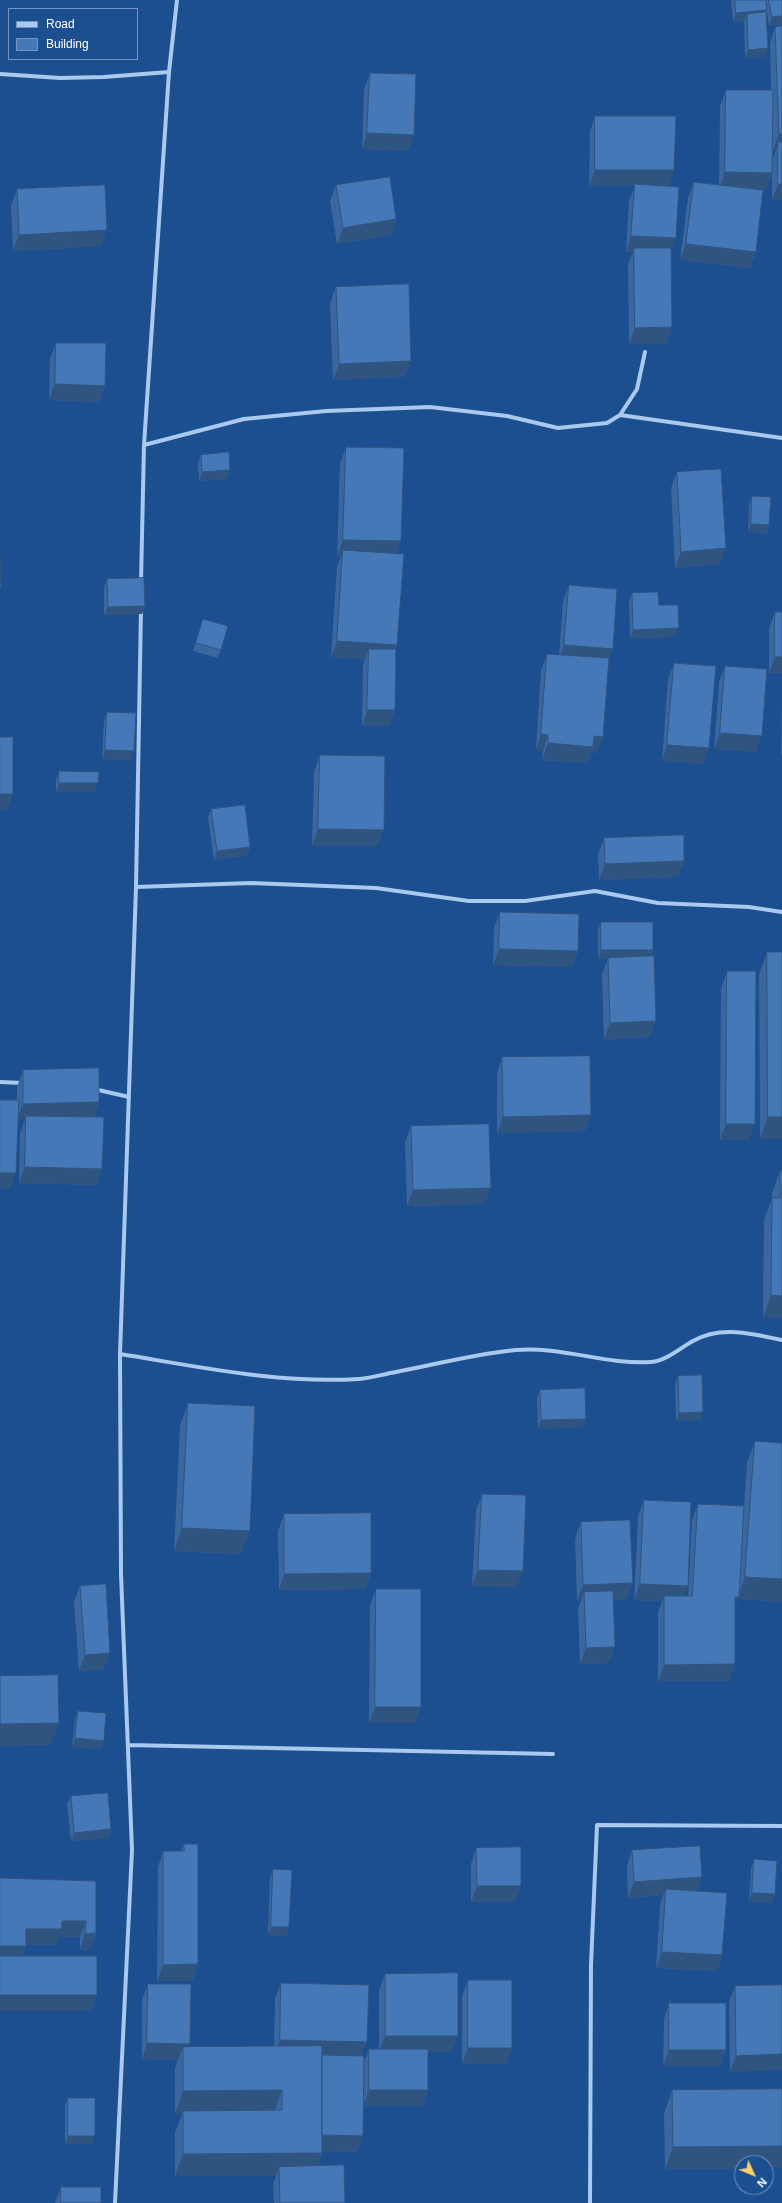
<!DOCTYPE html>
<html>
<head>
<meta charset="utf-8">
<style>
  body { margin:0 }
  #map { position:relative; width:782px; height:2203px; overflow:hidden; background:#1b4f8f; font-family:Arial,sans-serif }
  canvas { display:block }
  .legend { position:absolute; left:8px; top:8px; width:130px; height:52px; box-sizing:border-box; background:#1b4f8f; border:1px solid #7695bc; margin:0; padding:5px 7px; list-style:none; font-size:12px; color:#fff }
  .legend li { display:flex; align-items:center; gap:8px; height:20px }
  .legend b { width:20px; border:1px solid #7695bc }
  .north { position:absolute; left:734px; top:2155px; width:40px; height:40px; box-sizing:border-box; background:#1b4f8f; border:1px solid #7695bc; border-radius:50%; rotate:134deg; font-size:11px; font-weight:700; line-height:16px; text-align:center; color:#fff }
  .north::after { content:''; display:block; margin:auto; width:14px; height:18px; background:#ffd166; clip-path:polygon(50% 0,100% 100%,50% 72%,0 100%) }
</style>
</head>
<body>
<div id="map">
<canvas width="782" height="2203"></canvas>
<ul class="legend">
<li><b style="height:5px;background:#a9c9ee"></b>Road</li>
<li><b style="height:11px;background:#4478b7"></b>Building</li>
</ul>
<div class="north">N</div>
</div>
<script>
const context = document.querySelector('canvas').getContext('2d');
context.lineJoin = 'round';
function stroke(path, color, width, dash) {
  context.strokeStyle = color;
  context.lineWidth = width;
  context.lineCap = dash ? 'butt' : 'round';
  context.setLineDash(dash || []);
  context.stroke(path);
}
function paint(path, color) {
  context.fillStyle = color;
  context.fill(path, 'evenodd');
}
stroke(new Path2D(`
  M0,74L60,78L104,77L169,72
  M620,415L782,438
  M144,445L244,419L326,411L430,407L507,416L558,428L607,423L620,415L637,389L645,352
  M141,582L144,445L169,72L177,0
  M136,887L251,883L376,888L469,901H525L595,891L658,903L749,907L782,912
  M0,1082L22,1083
  M94,1089L129,1097
  M120,1354C200,1367 279,1384 359,1379C372,1378 384,1374 396,1372C434,1365 478,1353 516,1350C561,1346 606,1365 651,1362C666,1361 680,1348 693,1341C721,1325 752,1334 782,1340
  M128,1745L553,1754
  M115,2203L132,1850L121,1574L120,1354L136,887L141,609
  M590,2203L591,1965L597,1825L782,1826`), '#a9c9ee', 4);
paint(new Path2D(`
  M731,0H782V24L769,26L767,12L766,14L768,48L765,57L745,58L744,22V21L733,22Z
  M782,26V200H772V173L766,189H747L756,252L750,268L680,260L688,198L694,182L719,185L720,106L726,90H771L770,43L775,27ZM773,137V150H776L773,158Z
  M370,73L414,135L408,151L362,149L364,89Z
  M595,116L674,170L669,186L671,251L666,344H629L628,264L633,252H626L629,200L635,186H589L590,132Z
  M336,185L396,219L391,235L337,244L330,201Z
  M17,189L101,246L13,251L11,205Z
  M336,287L405,377L333,380L330,303Z
  M56,343L105,386L99,402L49,400L50,359Z
  M346,447L397,553V645L396,649L395,710L389,726H362L363,665L365,659L331,657L337,566L341,556H337L340,463Z
  M201,455L227,479L199,481L198,463Z
  M677,472L720,564L675,568L671,488Z
  M752,496L769,525L766,534L748,532L749,504Z
  M107,579L142,614L104,615V587Z
  M569,585L613,649L609,659L597,753L591,752L587,763L542,760L543,751L536,750L541,670L547,654L559,655L563,601Z
  M632,593L659,605L676,637L630,638L629,601Z
  M775,612L782,673H769V628Z
  M203,619L221,650L217,658L193,651Z
  M674,663L703,764L662,761L668,679Z
  M725,666L756,752L714,749L719,682Z
  M782,694V755H781Z
  M107,712L131,760L102,759L104,720Z
  M320,755L378,846H312L314,771Z
  M59,771L95,792H56V780Z
  M211,809L250,847L247,855L214,860L208,818Z
  M604,838L684,861L678,877L599,880L598,854Z
  M500,912L578,951L572,967L493,965L494,928Z
  M601,922L653,950L651,956L650,1037L604,1040L602,974L608,959H598V930Z
  M767,952L782,1139H760L759,975Z
  M727,971L749,1140H720L721,988Z
  M502,1057L591,1115L585,1131L497,1133V1073Z
  M23,1070L94,1117L102,1169L96,1185L19,1183L20,1132L25,1120H18L10,1189L17,1100V1087Z
  M411,1126L485,1204L407,1206L405,1142Z
  M780,1171H782V1318H763L764,1220L772,1198V1193Z
  M678,1376L703,1412L700,1421H676L675,1384Z
  M540,1390L583,1427L538,1429L537,1398Z
  M188,1403L241,1554L174,1551L180,1426Z
  M755,1441L782,1602L738,1599L735,1607V1664L729,1681H658V1612L662,1601L634,1600L638,1516L644,1500L688,1586L684,1596H688L692,1520L698,1504L744,1506L747,1463Z
  M482,1494L517,1587L472,1586L476,1510Z
  M284,1514L371,1573L365,1589L279,1590L278,1531Z
  M581,1522L627,1599L614,1600L609,1663L580,1664L578,1608L581,1601H577L575,1539Z
  M80,1586L104,1669L79,1671L74,1602Z
  M376,1589L415,1723H369L370,1605Z
  M78,1711L104,1741L101,1749L72,1747L75,1719Z
  M71,1796L111,1829L108,1838L71,1841L67,1804Z
  M184,1844L198,1964L192,1981H157L158,1867L163,1851H181Z
  M476,1848L515,1902H471V1864Z
  M632,1850L697,1891L722,1955L717,1971L656,1968L660,1905L663,1895L628,1898L627,1866Z
  M754,1859L775,1894L772,1903L749,1901L751,1868Z
  M273,1869L289,1927L286,1936L268,1935L270,1878Z
  M0,1878L96,1881V1933L90,1949L80,1950V1937H59L56,1945H26L22,1956L97,1995L91,2011H0Z
  M385,1974L452,2052H428V2090L423,2106H363V2136L357,2152L322,2151V2153L318,2166L345,2203H274L273,2183L276,2176H175V2133L182,2114H175V2069L178,2060L142,2059V2000L148,1984L189,2047L274,2046L275,1999L281,1983L362,2056L364,2062L369,2049H379V1990Z
  M468,1980L506,2064H462V1996Z
  M782,1985L730,2072L729,2002L735,1986Z
  M669,2003L726,2050L720,2066H663L664,2019Z
  M672,2090L782,2168H766V2163L665,2169L664,2113Z
  M68,2098L92,2144H65V2106Z
  M61,2187L101,2203H55Z`), '#3a679d');
paint(new Path2D(`
  M767,10L764,19L747,14L744,21L733,22L736,13Z
  M782,16V24L769,26L772,17Z
  M768,48L765,57L745,58L748,50Z
  M367,133L414,135L408,151L362,149Z
  M782,133V149L778,142L776,150H773L779,134Z
  M595,170H674L669,187L635,184V186H589Z
  M725,172L772,173L766,189L719,188Z
  M778,184H782V200H772Z
  M396,219L391,235L337,244L343,228Z
  M107,230L101,246L13,251L19,235Z
  M631,236L676,238L670,254L634,248L633,252H626Z
  M686,244L756,252L750,268L680,260Z
  M672,327L666,344H629L635,328Z
  M411,361L405,377L333,380L339,364Z
  M55,384L105,386L99,402L49,400Z
  M230,470L227,479L199,481L202,472Z
  M751,524L769,525L766,534L748,532Z
  M343,540L401,541L395,557L343,550L341,556H337Z
  M726,548L720,564L675,568L681,552Z
  M145,606L142,614L104,615L108,607Z
  M679,628L676,637L630,638L633,630Z
  M337,641L397,645L392,661L369,649L365,659L331,657Z
  M564,645L613,649L607,665L559,661Z
  M775,657H782V673H769Z
  M367,710H395L389,726H362Z
  M720,733L762,736L756,752L714,749Z
  M541,734L548,735L543,751L536,750Z
  M594,736L603,737L597,753L591,752L587,763L542,760L548,743Z
  M667,745L709,748L703,764L662,761Z
  M105,750L134,751L131,760L102,759Z
  M59,783H98L95,792H56Z
  M0,794H13L7,810H0Z
  M318,829L384,830L378,846H312Z
  M250,847L247,855L214,860L217,851Z
  M684,861L678,877L599,880L605,864Z
  M499,949L578,951L572,967L493,965Z
  M601,950H653L650,958L598,959Z
  M656,1021L650,1037L604,1040L610,1023Z
  M99,1102L94,1118L26,1116L25,1120H17L23,1104Z
  M591,1115L585,1131L497,1133L503,1117Z
  M768,1117H782V1139H760Z
  M726,1124H755L749,1140H720Z
  M25,1167L102,1169L96,1185L19,1183Z
  M0,1173H16L10,1189H0Z
  M491,1188L485,1204L407,1206L413,1190Z
  M771,1295L782,1296V1318H763Z
  M703,1412L700,1421H676L679,1413Z
  M586,1419L583,1427L538,1429L541,1420Z
  M182,1528L250,1531L241,1554L174,1551Z
  M478,1570L523,1571L517,1587L472,1586Z
  M371,1573L365,1589L279,1590L284,1574Z
  M745,1577L782,1579V1602L738,1599L733,1613L735,1597H738Z
  M633,1583L627,1599L584,1601V1592L581,1601H577L583,1585Z
  M640,1584L688,1586L682,1602L664,1596L662,1601L634,1600Z
  M615,1647L609,1663L580,1664L586,1648Z
  M110,1653L104,1669L79,1671L85,1655Z
  M735,1664L729,1681H658L664,1665Z
  M375,1707H421L415,1723H369Z
  M59,1723L51,1745L0,1746V1724Z
  M75,1738L104,1741L101,1749L72,1747Z
  M111,1829L108,1838L71,1841L74,1833Z
  M702,1877L696,1893L666,1889L663,1895L628,1898L634,1882Z
  M477,1886H521L515,1902H471Z
  M752,1893L775,1894L772,1903L749,1901Z
  M62,1921H86L80,1937H59L56,1945H20L26,1929Z
  M271,1927H289L286,1936L268,1935Z
  M96,1933L90,1949L80,1950L85,1934Z
  M0,1946H26L20,1962H0Z
  M662,1952L722,1955L717,1971L656,1968Z
  M198,1964L192,1981H157L163,1965Z
  M0,1995H97L91,2011H0Z
  M385,2036H458L452,2052H379Z
  M280,2040L367,2042L361,2058L274,2056Z
  M147,2043L190,2044L185,2060L183,2047L178,2060L142,2059Z
  M468,2048H512L506,2064H462Z
  M669,2050H726L720,2066H663Z
  M782,2054V2070L730,2072L736,2056Z
  M282,2090L274,2113L183,2111L182,2114H175L183,2091Z
  M369,2090H428L423,2106H363Z
  M320,2135L363,2136L357,2152L314,2151Z
  M68,2136H95L92,2144H65Z
  M782,2146V2168H766V2163H742V2169H665L673,2147Z
  M322,2153L314,2175L279,2167L276,2176H175L183,2154Z`), '#305480');
const building = new Path2D(`
  M735,0H766L767,10L736,13Z
  M769,0H782V16L772,17Z
  M766,12L768,48L748,50L747,14Z
  M782,26V133L779,134L775,27Z
  M370,73L416,74L414,135L367,133Z
  M726,90H773L772,173L725,172Z
  M595,116H676L674,170H595Z
  M778,142H782V184H778Z
  M390,177L396,219L343,228L336,185Z
  M694,182L763,190L756,252L686,244Z
  M635,184L679,187L676,238L631,236Z
  M105,185L107,230L19,235L17,189Z
  M634,248H671L672,327L635,328Z
  M409,284L411,361L339,364L336,287Z
  M56,343H106L105,386L55,384Z
  M346,447L404,448L401,541L343,540Z
  M229,452L230,470L202,472L201,455Z
  M721,469L726,548L681,552L677,472Z
  M752,496L771,497L769,525L751,524Z
  M343,550L404,554L397,645L337,641Z
  M0,554L1,588H0Z
  M144,578L145,606L108,607L107,579Z
  M569,585L617,589L613,649L564,645Z
  M658,592L659,605H678L679,628L633,630L632,593Z
  M775,612H782V657H775Z
  M203,619L228,626L221,650L196,643Z
  M369,649H396L395,710H367Z
  M547,654L609,658L603,737L594,736L593,747L548,743V735L541,734Z
  M674,663L716,666L709,748L667,745Z
  M725,666L767,669L762,736L720,733Z
  M107,712L136,713L134,751L105,750Z
  M0,737H13V794H0Z
  M320,755L385,756L384,830L318,829Z
  M59,771L99,772L98,783H59Z
  M245,805L250,847L217,851L211,809Z
  M684,835V861L605,864L604,838Z
  M500,912L579,914L578,951L499,949Z
  M601,922H653V950H601Z
  M767,952H782V1117H768Z
  M654,956L656,1021L610,1023L608,958Z
  M727,971H756L755,1124H726Z
  M590,1056L591,1115L503,1117L502,1057Z
  M99,1068V1102L23,1104V1070Z
  M0,1100H19L16,1173H0Z
  M26,1116L104,1117L102,1169L25,1167Z
  M489,1124L491,1188L413,1190L411,1126Z
  M780,1171H782V1296L771,1295L772,1198H780Z
  M702,1375L703,1412L679,1413L678,1376Z
  M585,1388L586,1419L541,1420L540,1390Z
  M188,1403L255,1406L250,1531L182,1528Z
  M755,1441L782,1443V1579L745,1577Z
  M482,1494L526,1495L523,1571L478,1570Z
  M644,1500L691,1502L688,1586L640,1584Z
  M698,1504L744,1506L739,1597H735V1664L664,1665V1596H692Z
  M371,1513V1573L284,1574V1514Z
  M630,1520L633,1583L583,1585L581,1522Z
  M106,1584L110,1653L85,1655L80,1586Z
  M376,1589H421V1707H375Z
  M613,1591L615,1647L586,1648L584,1592Z
  M58,1675L59,1723L0,1724V1676Z
  M78,1711L106,1713L104,1741L75,1738Z
  M108,1793L111,1829L74,1833L71,1796Z
  M184,1844H198V1964L163,1965V1851H184Z
  M700,1846L702,1877L634,1882L632,1850Z
  M521,1847V1886H477L476,1848Z
  M754,1859L777,1861L775,1894L752,1893Z
  M273,1869L292,1870L289,1927H271Z
  M0,1878L96,1881V1933L85,1934L86,1921H62V1929H26V1946H0Z
  M666,1889L727,1893L722,1955L662,1952Z
  M0,1956H97V1995H0Z
  M458,1973V2036H385V1974Z
  M468,1980H512V2048H468Z
  M281,1983L369,1985L367,2042L280,2040Z
  M148,1984H191L190,2044L147,2043Z
  M782,1985V2054L736,2056L735,1986Z
  M669,2003H726V2050H669Z
  M322,2046V2153L183,2154V2111L282,2110V2090L183,2091V2047Z
  M369,2049H428V2090H369Z
  M322,2055L364,2056L363,2136L322,2135Z
  M782,2089V2146L673,2147L672,2090Z
  M68,2098H95V2136H68Z
  M344,2165L345,2203H280L279,2167Z
  M61,2187H101V2203H61Z`);
paint(building, '#4478b7');
stroke(building, '#305480', 1);
</script>
</body>
</html>
